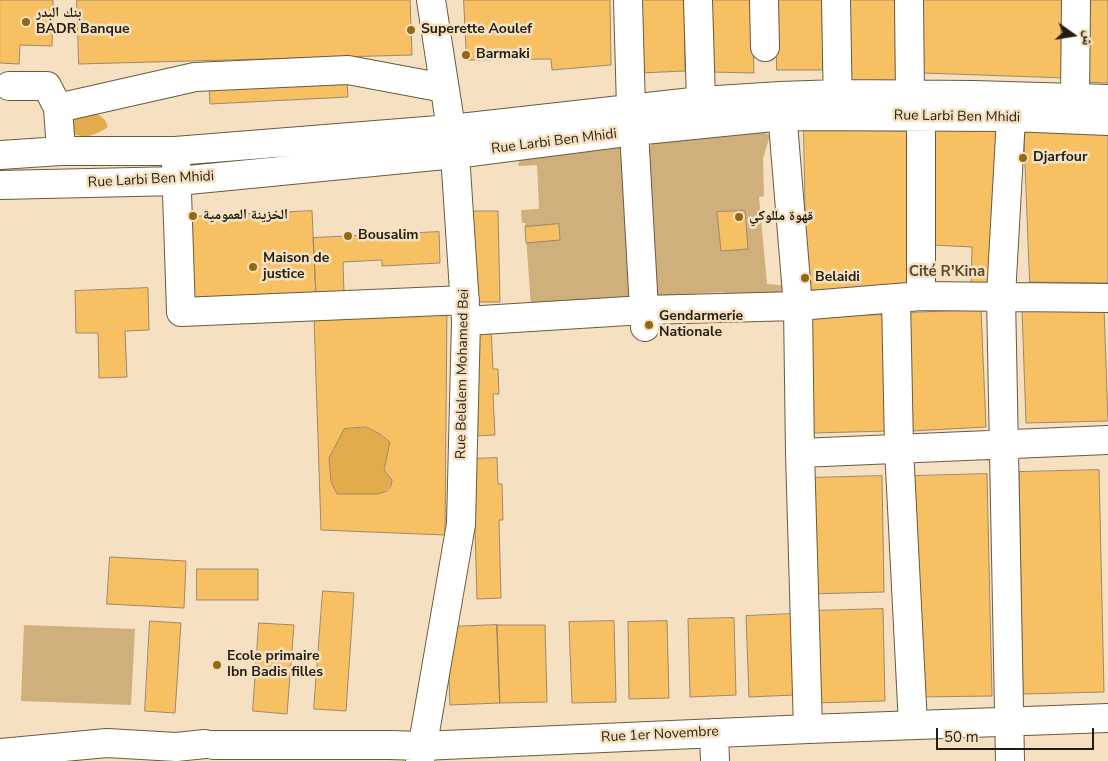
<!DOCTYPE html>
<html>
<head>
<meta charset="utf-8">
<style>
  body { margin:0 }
  #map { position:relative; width:1108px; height:761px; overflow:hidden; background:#f5e1c1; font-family:"Nunito Sans","Noto Naskh Arabic",sans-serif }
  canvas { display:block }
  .north { position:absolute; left:1048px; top:10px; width:50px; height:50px; -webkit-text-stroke:4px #f5e1c1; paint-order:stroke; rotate:103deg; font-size:14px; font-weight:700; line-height:20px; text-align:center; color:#241d11 }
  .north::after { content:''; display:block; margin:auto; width:18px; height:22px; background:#241d11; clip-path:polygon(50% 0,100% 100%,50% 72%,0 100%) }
  .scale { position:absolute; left:936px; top:728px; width:158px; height:22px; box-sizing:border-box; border:2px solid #241d11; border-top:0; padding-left:6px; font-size:15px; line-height:18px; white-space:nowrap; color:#241d11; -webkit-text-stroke:4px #f5e1c1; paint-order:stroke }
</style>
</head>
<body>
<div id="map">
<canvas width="1108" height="761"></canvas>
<div class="north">ش</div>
<div class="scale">50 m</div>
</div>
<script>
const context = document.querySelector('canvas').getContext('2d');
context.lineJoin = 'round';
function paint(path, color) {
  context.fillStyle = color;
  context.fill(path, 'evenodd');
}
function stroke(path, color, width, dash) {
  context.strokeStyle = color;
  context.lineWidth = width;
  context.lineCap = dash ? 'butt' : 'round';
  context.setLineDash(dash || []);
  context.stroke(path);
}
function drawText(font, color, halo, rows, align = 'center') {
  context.font = font + ' "Nunito Sans","Noto Naskh Arabic",sans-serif';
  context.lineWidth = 5;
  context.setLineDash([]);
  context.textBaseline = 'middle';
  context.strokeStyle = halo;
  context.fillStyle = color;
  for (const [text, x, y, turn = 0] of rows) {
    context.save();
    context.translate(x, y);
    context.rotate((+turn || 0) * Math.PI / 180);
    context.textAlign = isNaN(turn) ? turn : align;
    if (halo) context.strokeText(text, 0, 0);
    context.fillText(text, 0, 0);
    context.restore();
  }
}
paint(new Path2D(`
  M759,131L770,135L763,159L764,196L759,197L767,284L781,285L783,286V294L725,295L724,292L654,296L647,151L653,142ZM745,211L748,249L717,212Z
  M613,144L623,150L633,299L531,306L525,223H522L521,210L539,209L537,165L518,166L519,162L523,157Z
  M24,625L135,629L131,705L21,701Z`), '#cfaf7c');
paint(new Path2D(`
  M76,113L98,114L105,120L108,127C88,140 83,137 62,131Z
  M366,427L380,434L390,442L384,470L392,480C390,501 352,495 337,494L331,482L329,458L344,429Z`), '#e2ac4c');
const building = new Path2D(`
  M0,0H53L52,46L20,45L19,64L0,63Z
  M77,0H410L412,55L79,64Z
  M464,0H610L611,65L552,70L551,59L467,60Z
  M638,0H684L685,71L640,73Z
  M708,0H752L754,73L710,72Z
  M776,0H822L823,70H777Z
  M848,0H895L897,84H850Z
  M922,0H1067L1066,78L923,73Z
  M1086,0H1108V83L1085,82Z
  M347,81L348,97L210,104L209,88Z
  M932,127L1002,129L996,287L971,289L972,247L932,245Z
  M1024,129L1108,130V283L1030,282Z
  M804,130L913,131L917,288L807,292Z
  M312,211L316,295L194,301L190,217Z
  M469,211H498L500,302H471Z
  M745,211L748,249L721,251L717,212Z
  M559,224L560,240L526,243L525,227Z
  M439,232L440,263L382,266V260L343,262L344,293L316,295L313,238Z
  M148,288L149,330L125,331L127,377L99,378L98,333H76L75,291Z
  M447,305L445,535L321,530L314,317ZM366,427L380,434L390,442L384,470L392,480L391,486L387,491L378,494H337L331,482L329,458L344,429Z
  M1104,307L1108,421L1026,423L1022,310Z
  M981,310L986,427L911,431L907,313Z
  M885,315L889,431L813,433L810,317Z
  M471,328H491L493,369H498L499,394H493L495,435L475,436Z
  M497,458L498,484H502L503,520H499L501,598L477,599L473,459Z
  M1099,470L1104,692L1023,694L1019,472Z
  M987,474L992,696L918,697L913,476Z
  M882,476L884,592L809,594L807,478Z
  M110,557L186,561L184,608L107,604Z
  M197,569H258V600H197Z
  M323,591L354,593L346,711L314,709Z
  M883,609L885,701L814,703L812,611Z
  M792,614L795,695L749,697L746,616Z
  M734,618L736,695L690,697L688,619Z
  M150,621L181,623L175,713L145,711Z
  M614,621L616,702L572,703L569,622Z
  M667,621L669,698L629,699L628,622Z
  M259,623L294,625L287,714L253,711Z
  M497,625H545L547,702L500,703Z
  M497,625L500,703L450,705L447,627Z`);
paint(building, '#f7c062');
stroke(building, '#9c896c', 1);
const minor = new Path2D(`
  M628,0L631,108L634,131L645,327
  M698,0L701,101
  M764,0L765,47
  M836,0L838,111
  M909,0L910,96
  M9,86H47L58,108L61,151
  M1075,98L1076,0
  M781,99L798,306L921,296L1108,298
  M58,108L195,77L348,70L444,88
  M921,117V296
  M0,155L61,151H175L451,129L701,101L781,96L838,94L974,95L1108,99
  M176,163L181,312L465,300
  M0,185L178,181L455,154L634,131L783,116L1011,117L1108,121
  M896,298L899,448L913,725
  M466,321L644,310L798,306L800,453L808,729
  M800,453L1108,440
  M714,733L715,761
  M213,745H390L422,746L808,729L1108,718
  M0,753L107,743L176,747L205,744
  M420,761L461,524L466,321L455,154L431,0
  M1010,761L1001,296L1012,100`);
stroke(minor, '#6b5a3e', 30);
stroke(minor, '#fff', 28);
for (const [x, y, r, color] of [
  [26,22,5,"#926812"],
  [411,30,5,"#926812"],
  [466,55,5,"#926812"],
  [1023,158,5,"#926812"],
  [193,216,5,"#926812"],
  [739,217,5,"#926812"],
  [348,236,5,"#926812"],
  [253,267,5,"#926812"],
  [805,278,5,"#926812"],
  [649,325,5,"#926812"],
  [217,665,5,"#926812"]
]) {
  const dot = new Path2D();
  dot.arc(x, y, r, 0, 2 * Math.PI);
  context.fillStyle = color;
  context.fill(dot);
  stroke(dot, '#f5e1c1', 2);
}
drawText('bold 14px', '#241d11', '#f5e1c1', [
  ["بنك البدر",36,14],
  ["BADR Banque",36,30],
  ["Superette Aoulef",421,30],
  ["Barmaki",476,55],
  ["Djarfour",1033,158],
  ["الخزينة العمومية",203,216],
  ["قهوة مللوكي",749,217],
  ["Bousalim",358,236],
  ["Maison de",263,259],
  ["justice",263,275],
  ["Belaidi",815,278],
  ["Gendarmerie",659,317],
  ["Nationale",659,333],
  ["Ecole primaire",227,657],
  ["Ibn Badis filles",227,673]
], 'left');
drawText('14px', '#241d11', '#f5e1c1', [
  ["Rue Larbi Ben Mhidi",957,117,1],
  ["Rue Larbi Ben Mhidi",554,142,-7],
  ["Rue Larbi Ben Mhidi",151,180,-3],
  ["Rue Belalem Mohamed Bei",463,374,-89],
  ["Rue 1er Novembre",660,735,-3]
]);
drawText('bold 15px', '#5b4a2f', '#f5e1c1', [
  ["Cité R'Kina",947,272]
]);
</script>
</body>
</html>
